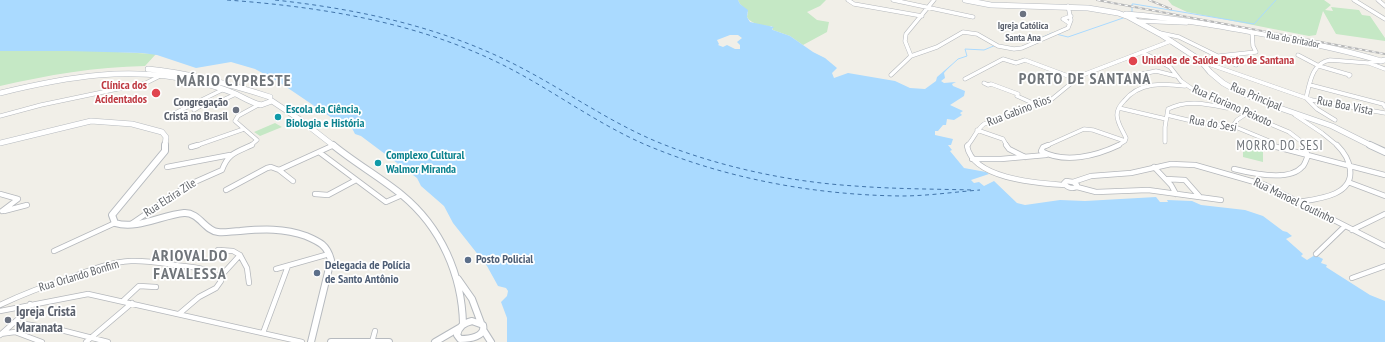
<!DOCTYPE html>
<html>
<head>
<meta charset="utf-8">
<style>
  body { margin:0 }
  canvas { display:block; background:#f1efe8 }
</style>
</head>
<body>
<canvas width="1385" height="342"></canvas>
<script>
const context = document.querySelector('canvas').getContext('2d');
context.lineJoin = 'round';
function paint(path, color) {
  context.fillStyle = color;
  context.fill(path, 'evenodd');
}
function stroke(path, color, width, dash) {
  context.strokeStyle = color;
  context.lineWidth = width;
  context.lineCap = dash ? 'butt' : 'round';
  context.setLineDash(dash || []);
  context.stroke(path);
}
function drawText(font, color, halo, rows, align = 'center') {
  context.font = font + ' "PT Sans Narrow",sans-serif';
  context.lineWidth = 3.5;
  context.setLineDash([]);
  context.textBaseline = 'middle';
  context.strokeStyle = halo;
  context.fillStyle = color;
  for (const [text, x, y, turn = 0] of rows) {
    context.save();
    context.translate(x, y);
    context.rotate((+turn || 0) * Math.PI / 180);
    context.textAlign = isNaN(turn) ? turn : align;
    if (halo) context.strokeText(text, 0, 0);
    context.fillText(text, 0, 0);
    context.restore();
  }
}
paint(new Path2D(`
  M738,0H826L820,6L807,12L817,20L829,22L827,32L803,45L790,36L773,30L772,26C763,26 752,25 747,17L748,12L740,4Z
  M1168,0H1324L1331,5L1325,10L1333,11L1331,7L1359,10L1362,15L1370,16L1385,38V41L1336,34L1323,11L1316,35L1309,36L1187,12L1172,5Z
  M0,51H98L156,54L145,66C95,67 48,75 0,86Z
  M275,123L282,127L260,136L254,132Z
  M1243,142L1263,147V162L1243,157Z`), '#c5e8c5');
paint(new Path2D(`
  M0,0H738L740,4L748,10L747,17L750,22L774,27L772,29L773,30L790,36L813,52L825,58L837,68L832,73L834,78L848,73L895,81L910,88L925,89L936,81L937,77L952,64L944,73L945,78L941,81L944,83L956,82L952,84L953,86L965,91L964,96L950,105L963,111L960,113L962,115L954,120L947,119L946,125H943L938,131H935V135L953,139L951,145H948L952,150L950,151L964,168L986,172L989,174L971,180L974,183L979,182L984,186L994,181L1017,203L1025,205L1060,200L1085,201L1156,197L1160,202H1168L1167,200L1192,201L1201,205L1245,210L1263,216L1283,231L1287,232L1292,236L1286,239L1303,254L1301,256L1307,260L1315,255L1323,259L1321,263L1327,265L1326,267L1370,295L1385,301V342H507V318L501,302L507,296L508,291L506,288L498,286L487,266L453,223L444,206L421,186L417,178L361,136L355,134L352,128L335,120L279,82L255,69L231,62L196,68L157,55L142,53L68,51H0ZM730,35H738L742,38L737,42L740,45V49H735L727,45L723,47L718,45L719,44L717,40Z`), '#aadaff');
stroke(new Path2D(`
  M1132,12V4H1134L1254,24L1276,0
  M1056,34L1068,37L1126,17
  M1032,42L1052,33
  M946,70L958,59L967,56L965,49L984,50L996,45`), '#aadaff', 1);
stroke(new Path2D(`
  M227,0C322,7 417,22 503,65C555,91 602,128 656,149C733,180 818,195 901,196C927,196 954,192 980,190
  M275,0C357,9 438,26 512,63C564,89 611,124 665,145C725,168 791,182 855,186C894,189 934,189 973,190`), '#4174aa', 1, [4, 3.5]);
const streetFar1 = new Path2D(`
  M848,0L854,4L922,16
  M893,0L973,17
  M1354,0L1385,19
  M1378,0L1385,6
  M1138,21L1187,23
  M1069,23L1063,19L1071,16
  M1160,33L1179,37L1236,65
  M1142,52L1170,67L1181,81L1191,88L1232,108L1289,132L1302,142L1304,146
  M1298,55L1319,66L1350,75L1349,76
  M911,56L905,41L906,34L934,0
  M1219,56L1256,52L1253,46L1252,32
  M1200,61L1312,100L1385,113
  M1369,63L1385,69
  M891,75L911,56L937,47L963,32L977,34L998,46L1014,49L1022,48L1068,28L1071,20L1068,6
  M1133,76L1156,71L1176,76
  M965,79L1003,59L1016,63L1025,60L1076,79
  M984,83L988,85L991,84L1018,94L1017,96L1037,105
  M1310,85L1383,104L1385,107
  M1119,108L1166,119
  M194,110L202,105L214,104L236,94
  M173,114L224,89
  M1167,115L1196,122L1233,126L1274,143
  M1295,115L1322,133L1338,146
  M0,116L41,105L146,83L162,75
  M1335,120L1317,109L1306,98C1310,82 1312,63 1330,60L1368,63L1380,61
  M1233,126L1237,120L1246,114
  M977,130L1003,139L1007,146
  M1125,141L1126,138C1123,131 1117,123 1117,115C1117,110 1121,104 1124,101C1139,82 1163,83 1185,86
  M1165,142V127L1168,109C1187,99 1207,104 1227,108
  M1263,143L1272,146
  M195,146L244,129
  M250,146L257,140L235,121L238,116L260,104
  M967,146C974,139 976,130 984,124L1052,99L1080,76L1171,41
  M1046,146L1084,129L1093,130L1125,141L1117,146`);
const street = new Path2D(`
  M968,145L967,146C973,179 1037,183 1064,185
  M1006,145L1009,149L1025,157
  M1048,145L1043,147L1041,151C1065,164 1096,156 1119,145
  M1269,145L1385,175
  M191,147L198,145
  M319,152L386,202L402,195
  M972,159H1001L1046,155
  M167,167L230,155
  M1154,167L1171,185L1176,194
  M1234,169C1250,173 1289,182 1302,167C1305,165 1306,159 1308,156L1303,145
  M279,170L293,181
  M1166,179L1185,180L1200,197
  M1066,181L1073,182L1077,185V187C1072,189 1067,188 1064,183Z
  M1073,182L1091,176L1131,173L1171,164L1195,165L1265,185L1385,246
  M1348,182L1385,196
  M1077,187L1096,192L1148,190L1221,200
  M226,190L267,168L271,167L279,170L334,145
  M0,194L18,199L2,211
  M315,194L328,195L356,180
  M1298,202C1317,199 1354,196 1350,169C1349,160 1343,151 1337,145
  M4,211L27,205
  M131,224L188,185L222,170C228,153 237,152 252,145
  M1352,230L1385,214
  M218,250L233,251L240,255
  M54,251L115,223
  M1316,254L1345,226
  M276,269L329,254
  M220,277L240,255L247,268L249,283
  M1352,278L1385,266
  M123,301L139,286L156,287
  M0,305C23,294 47,285 72,277C91,270 110,262 131,261C148,260 166,264 183,266C196,268 214,268 221,281L216,288L199,297L179,314
  M0,311L88,294L302,342
  M25,324L61,330L108,342
  M263,333L288,266
  M0,334L15,332L42,342
  M0,335L26,312L30,304
  M86,342L132,303
  M372,342L375,331`);
const secondaryFar1 = new Path2D(`
  M965,0L991,5L1088,8L1118,13L1129,17L1160,34L1200,60L1210,72L1223,83L1239,92L1274,106L1332,126L1372,146
  M1126,14C1176,18 1225,27 1274,36C1310,43 1346,50 1381,61L1385,60
  M148,69C190,73 230,84 270,97
  M0,93C66,77 131,65 198,82C211,85 224,89 236,94C244,98 252,103 261,105L272,101
  M272,101L302,121L334,146
  M0,143L91,121L132,124L162,132L166,137L165,146`);
const secondary = new Path2D(`
  M165,145V151L112,215L115,223C137,230 162,215 184,213C199,212 205,231 218,232C225,233 233,231 240,231C263,229 284,228 306,236C320,242 327,245 331,260L311,342
  M333,145C355,163 380,177 402,195C441,227 462,275 463,324
  M1370,145L1385,152
  M458,279L472,299L481,323
  M472,321L483,325C486,337 469,339 460,339L457,335C459,326 464,323 472,321Z
  M484,331L491,342
  M331,342H389
  M435,342L459,328`);
stroke(streetFar1, '#b5b8bc', 4.5);
stroke(street, '#b5b8bc', 6);
stroke(secondaryFar1, '#b6babf', 6);
stroke(secondary, '#b6babf', 8);
stroke(streetFar1, '#fff', 3.5);
stroke(street, '#fff', 4.5);
stroke(secondaryFar1, '#fff', 5);
stroke(secondary, '#fff', 6);
const rail = new Path2D(`
  M1097,0L1385,54
  M1149,0L1171,9`);
stroke(rail, '#b6b7b8', 2);
stroke(rail, '#fff', 1, [3.5]);
for (const [x, y, r, color] of [
  [1023,14,4,"#6b7280"],
  [1133,61,5,"#e0444e"],
  [156,93,5,"#e0444e"],
  [236,110,4,"#6b7280"],
  [278,117,4,"#0f9aa8"],
  [378,163,4,"#0f9aa8"],
  [468,260,4,"#5c6f8a"],
  [317,273,4,"#5c6f8a"],
  [8,320,4,"#6b7280"]
]) {
  const dot = new Path2D();
  dot.arc(x, y, r, 0, 2 * Math.PI);
  context.fillStyle = color;
  context.fill(dot);
  stroke(dot, '#fff', 1.5);
}
drawText('bold 10px', '#5b616d', '#fff', [
  ["Igreja Católica",1023,26],
  ["Santa Ana",1023,38]
]);
drawText('10px', '#5f6368', '#fff', [
  ["Rua do Britador",1293,40,11]
]);
drawText('bold 12px', '#be3a42', '#fff', [
  ["Unidade de Saúde Porto de Santana",1142,61],
  ["Clínica dos",147,86,"right"],
  ["Acidentados",147,100,"right"]
], 'left');
drawText('12px', '#5f6368', '#fff', [
  ["Rua Principal",1256,97,23],
  ["Rua Floriano Peixoto",1232,106,24],
  ["Rua Boa Vista",1345,106,11],
  ["Rua Gabino Rios",1019,111,-21],
  ["Rua do Sesi",1213,124,10],
  ["Rua Elzira Zile",170,198,-33],
  ["Rua Manoel Coutinho",1294,201,26],
  ["Rua Orlando Bonfim",79,276,-17]
]);
drawText('bold 12px', '#5b616d', '#fff', [
  ["Congregação",228,103],
  ["Cristã no Brasil",228,117]
], 'right');
drawText('bold 12px', '#0d838f', '#fff', [
  ["Escola da Ciência,",286,110],
  ["Biologia e História",286,124],
  ["Complexo Cultural",386,156],
  ["Walmor Miranda",386,170]
], 'left');
drawText('bold 12px', '#4e5e75', '#fff', [
  ["Posto Policial",476,260],
  ["Delegacia de Polícia",325,266],
  ["de Santo Antônio",325,280]
], 'left');
context.letterSpacing = '1px';
drawText('13px', '#70757a', '#fff', [
  ["MORRO DO SESI",1280,146]
]);
context.letterSpacing = '0px';
drawText('bold 14px', '#5b616d', '#fff', [
  ["Igreja Cristã",16,312],
  ["Maranata",16,328]
], 'left');
context.letterSpacing = '1px';
drawText('bold 16px', '#70757a', '#fff', [
  ["PORTO DE SANTANA",1085,79],
  ["MÁRIO CYPRESTE",234,81],
  ["ARIOVALDO",190,256],
  ["FAVALESSA",190,274]
]);
context.letterSpacing = '0px';
</script>
</body>
</html>
